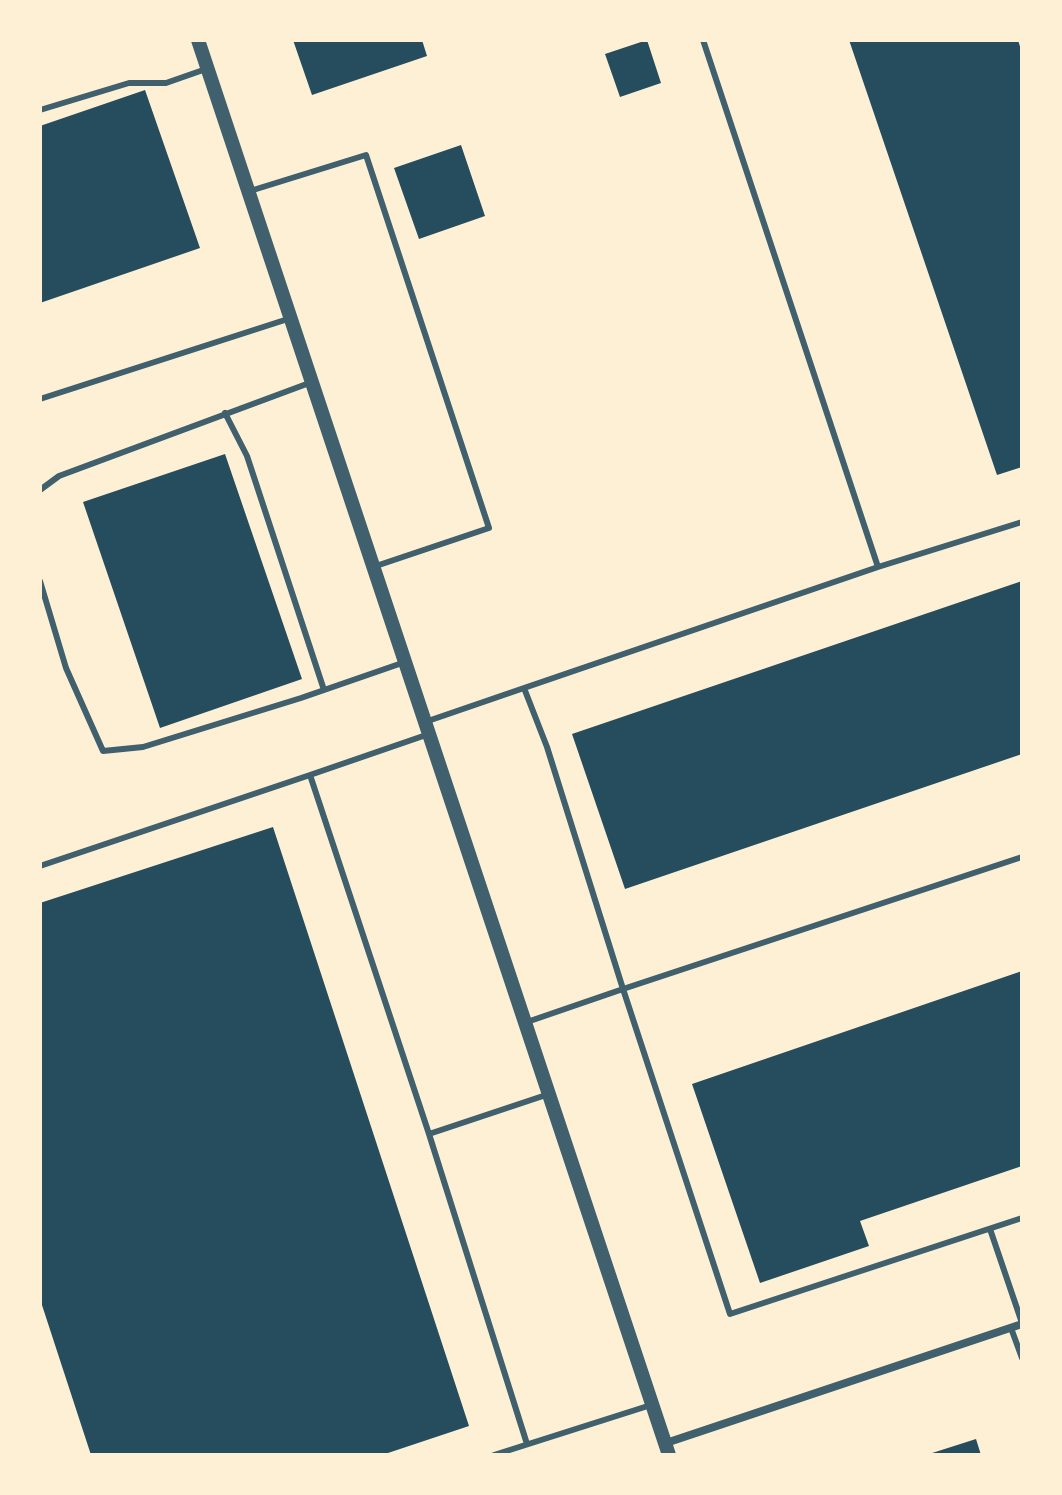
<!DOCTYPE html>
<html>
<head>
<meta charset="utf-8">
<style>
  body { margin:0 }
  #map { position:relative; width:1062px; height:1495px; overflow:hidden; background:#fdf0d5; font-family:Spectral,serif }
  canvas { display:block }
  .frame { position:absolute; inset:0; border:42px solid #fdf0d5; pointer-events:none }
</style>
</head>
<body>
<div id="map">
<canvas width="1062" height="1495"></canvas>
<div class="frame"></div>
</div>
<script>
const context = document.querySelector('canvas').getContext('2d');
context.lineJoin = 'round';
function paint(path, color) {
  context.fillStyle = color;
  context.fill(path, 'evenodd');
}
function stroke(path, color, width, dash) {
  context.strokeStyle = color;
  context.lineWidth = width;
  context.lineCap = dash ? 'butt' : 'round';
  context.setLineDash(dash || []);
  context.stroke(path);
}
paint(new Path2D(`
  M293,40H422L427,56L312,95Z
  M647,40L661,83L620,97L605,54Z
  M849,40H1018L1022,53V467L997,475Z
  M145,90L200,248L40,303V126Z
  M461,145L485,216L419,239L394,168Z
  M225,454L302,679L160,728L83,502Z
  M1022,581V754L625,889L572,734Z
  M273,827L469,1426L382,1455H91L40,1299V903Z
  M1022,971V1166L860,1221L869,1246L760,1283L692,1084Z
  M976,1439L981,1455H929V1454Z`), '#264d5e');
stroke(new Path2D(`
  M703,40L878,567L1022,522
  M40,110L129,83H166L206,69
  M250,191L366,155L489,528L373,567
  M40,399L291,318
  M225,413L247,456L324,690
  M40,490L59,476L312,382
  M40,581L66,668L103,751L143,747L301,698L405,662
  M524,688L878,567
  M425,722L524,688L547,747L623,989L1022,857
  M310,775L429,734
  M40,866L310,775L429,1134L549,1094
  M527,1022L623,989L730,1314L1022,1218
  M429,1134L527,1444
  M990,1229L1022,1323
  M1011,1328L1022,1358
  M494,1455L651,1405`), '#3f606c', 6);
stroke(new Path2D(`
  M666,1443L1022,1324`), '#3f606c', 8);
stroke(new Path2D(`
  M198,40L669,1455`), '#3f606c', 14);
</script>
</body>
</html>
